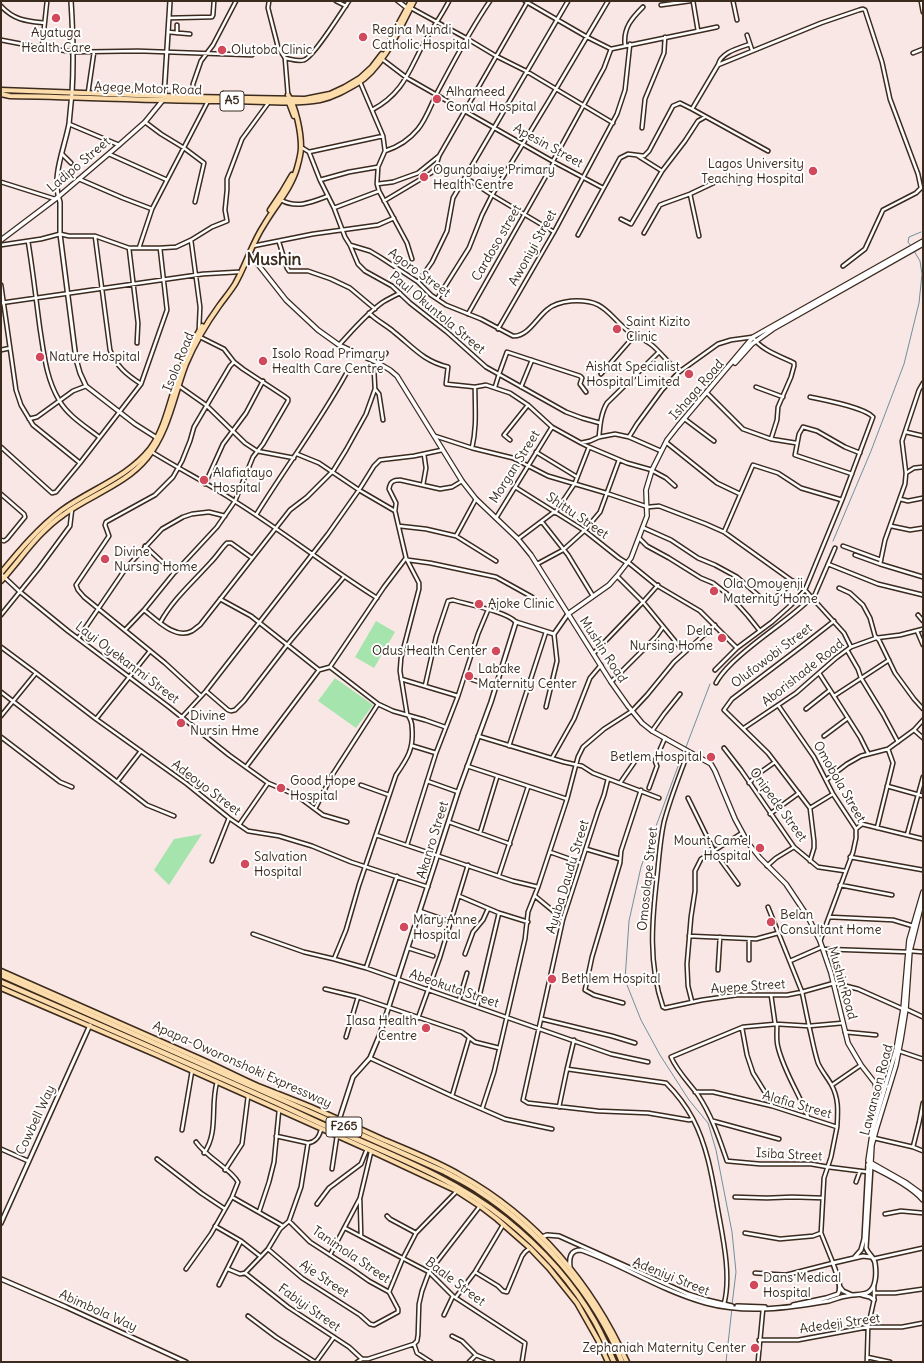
<!DOCTYPE html>
<html>
<head>
<meta charset="utf-8">
<style>
  body { margin:0 }
  #map { position:relative; width:924px; height:1363px; overflow:hidden; background:#f9e7e6; font-family:Delius,sans-serif }
  canvas { display:block }
  .frame { position:absolute; inset:0; border:2px solid #3b2a1e; pointer-events:none }
</style>
</head>
<body>
<div id="map">
<canvas width="924" height="1363"></canvas>
<div class="frame"></div>
</div>
<script>
const context = document.querySelector('canvas').getContext('2d');
context.lineJoin = 'round';
function paint(path, color) {
  context.fillStyle = color;
  context.fill(path, 'evenodd');
}
function stroke(path, color, width, dash) {
  context.strokeStyle = color;
  context.lineWidth = width;
  context.lineCap = dash ? 'butt' : 'round';
  context.setLineDash(dash || []);
  context.stroke(path);
}
function drawText(font, color, halo, rows, align = 'center') {
  context.font = font + ' Delius,sans-serif';
  context.lineWidth = 4;
  context.setLineDash([]);
  context.textBaseline = 'middle';
  context.strokeStyle = halo;
  context.fillStyle = color;
  for (const [text, x, y, turn = 0] of rows) {
    context.save();
    context.translate(x, y);
    context.rotate((+turn || 0) * Math.PI / 180);
    context.textAlign = isNaN(turn) ? turn : align;
    if (halo) context.strokeText(text, 0, 0);
    context.fillText(text, 0, 0);
    context.restore();
  }
}
paint(new Path2D(`
  M376,621L395,632L374,668L355,657Z
  M335,678L373,705L356,728L318,701Z
  M202,834L169,885L154,870L174,839Z`), '#a5e5ad');
stroke(new Path2D(`
  M911,246L908,242L909,237L921,232
  M833,541L871,451L904,364L919,303L922,274L920,261L914,251
  M686,747L710,684
  M684,750L641,867L629,921L625,980L641,1020L660,1055L689,1100L708,1123L716,1150L732,1232L736,1272L732,1305
  M726,1362L732,1308`), '#6f8f9d', 1);
const minor = new Path2D(`
  M269,1L268,8L278,47L285,58L288,95
  M336,1L346,6
  M525,1L587,37L611,49L698,31
  M693,1L698,31L717,27
  M733,1L737,20
  M921,1L923,12
  M661,5L690,1
  M1,6C14,20 26,21 44,23
  M411,8L466,38L496,56L526,71L613,123
  M169,18L212,17L213,15L214,1
  M168,32L190,34
  M177,33V25
  M747,35L752,50
  M1,40L32,46L74,52L138,51L252,55
  M625,45C623,28 632,18 643,7
  M42,48L47,1
  M913,53L923,49
  M285,58C291,59 298,62 304,60C313,58 342,11 349,1
  M382,59L407,78L554,162L603,188
  M718,65C721,52 739,48 750,44
  M360,82L383,136L385,151L378,167L377,184L379,191L407,243L412,259
  M88,93L94,52
  M192,97L193,84L201,61L213,45L236,1
  M692,109L718,65L821,23L859,10L863,9L865,10L882,62L890,99L918,174L921,188L916,193L883,210L865,249L843,266
  M372,110C404,93 409,70 425,41C433,27 442,15 449,1
  M145,122L161,134L184,148L204,163L195,202
  M69,124L119,145
  M642,128L645,99L664,53L665,37
  M301,147L309,152L320,180L334,208L345,237L350,245L358,264L365,271L392,286L410,303L447,332L486,367L566,412L582,418L600,423
  M385,151C398,147 409,140 418,129C427,118 431,104 438,91C454,61 470,30 490,1
  M309,152L383,136
  M62,154L71,163
  M109,154L167,180
  M638,156L662,171
  M553,161L604,68L611,49
  M465,177L492,195L554,232
  M79,179L123,198L152,209
  M320,180L349,172L378,167
  M1,182L55,199
  M377,184L393,182L418,173L439,156
  M690,194L699,236
  M281,200C297,209 312,202 328,196
  M384,201L431,173L435,169L439,156L528,1
  M334,208L379,191
  M621,219L631,224L662,171L685,141L698,121L705,117
  M644,233L660,205L665,203L690,194L728,176L739,183
  M578,235L620,158L628,154L644,156L649,151L673,106L680,103L692,109L768,151
  M95,236L110,350C116,366 127,375 141,384
  M28,241C33,271 36,300 40,329C44,354 46,378 59,400C68,416 85,426 99,437
  M279,242L287,268L289,271H308L331,279L350,288L375,309
  M1,245L41,239L60,234L69,236H95L129,248H160L176,247L191,240
  M350,245L370,251L380,257L418,282L431,295L446,305L481,319L513,336C528,337 537,317 548,309C554,304 562,302 571,301C605,299 606,313 629,332C637,337 646,340 653,346C662,354 669,364 679,372
  M253,246L313,234L378,225L394,218
  M129,248L138,323L137,343
  M139,248L152,209L208,101
  M418,282L432,262L447,231L453,198L568,1
  M1,285L16,390L21,405L33,425L80,463
  M437,299L469,248L482,215L492,195L556,89L608,1
  M1,303L203,274L238,272
  M369,313C377,321 386,325 394,332C413,347 423,361 448,367L446,384L475,387L486,385L510,393L528,405L552,427L581,443L590,441L599,437L615,434L629,437L661,451
  M468,314L554,162
  M199,329L200,307L191,240L212,227L227,221L225,210L227,190V179L242,139L269,102
  M498,329L554,232L617,114L625,90L630,44
  M339,345C352,331 367,313 383,302C388,299 394,296 400,293
  M1,350L10,348
  M379,363L386,353
  M601,374L635,335
  M923,383L919,390L902,441L906,473L905,484L885,540L880,564L923,577
  M179,386L206,405L245,443L257,451L294,458
  M495,387L499,374L507,352L580,376L582,378L580,384L586,392
  M521,387L532,360
  M756,387L783,397
  M375,389L379,394L383,420
  M708,394L743,429L771,439L796,443
  M29,419L37,417L73,391L86,386
  M686,420L714,441
  M906,432L923,436
  M435,436L472,448L513,458L548,476L606,493L648,507L659,506L706,524L724,532L805,590L844,633L851,647
  M599,437C600,425 601,413 607,403L659,352
  M629,437L637,424L662,390L679,372L718,344L731,340L753,337C759,349 782,357 794,363V366L791,377L778,407L777,420L771,439
  M510,440L504,435L528,405
  M581,443L589,447
  M667,443L717,483L740,494
  M1,447L52,493L56,492L80,463L141,384L167,310L160,248
  M472,448C477,426 475,409 475,387
  M152,452C179,469 209,484 236,502C284,532 329,568 377,598
  M536,452L577,477
  M653,471L666,478L675,486
  M906,473L914,468L923,467
  M852,474L795,455L799,434L803,427L817,431L845,447L860,453
  M205,484L223,444L246,413L263,381
  M423,485L426,468L424,454
  M515,487L585,531L619,558L627,563
  M1,494L24,514L25,517L7,539L4,541L1,540
  M900,499L908,501L923,498
  M395,511L396,503L389,489C390,482 393,480 400,480L440,489L452,487L462,481
  M555,513L575,483L589,447L627,463L652,470
  M256,515C285,468 319,423 346,374
  M496,518L552,427
  M542,522L568,555L593,596
  M399,526L426,529L456,536L496,561
  M891,526L910,530L923,528
  M644,528L671,540L698,558L715,565L737,577L766,602C776,600 785,589 793,581
  M724,532L753,465L778,473L801,488L842,500L873,417C864,407 824,400 810,397
  M456,536L476,499
  M518,539L554,512
  M640,539L647,546L669,558L701,578L713,583L731,597L748,616L760,631
  M145,546L174,573
  M843,546L881,560
  M855,555L880,564
  M408,560L430,563L496,577L532,597
  M629,563L656,585L700,611L737,648
  M537,564L563,550L584,531L600,512L619,460
  M828,564L878,584L923,595
  M1,574L19,591L68,631L169,707L229,755L268,783L296,795L323,815L347,822
  M618,577L643,602L658,585
  M839,588L850,593L863,605L870,618L875,636L879,640L895,673L914,699L923,709
  M220,599L251,616L319,670
  M813,599L835,548
  M144,610C156,619 175,640 192,631C195,629 197,627 200,625L290,510L307,497L333,471L346,450L366,414L375,389L374,370L378,363
  M1,615L39,568L70,526L72,509
  M918,615L923,621
  M160,623C173,599 193,582 211,562C217,556 221,549 227,543H231L252,558
  M125,630L144,610L174,573L178,569L217,527L235,501L253,457L263,444L288,401V399L284,396L243,369L234,362L224,349L200,337
  M917,631L923,645
  M79,637L126,568L162,529L183,517L192,514L209,512L225,516
  M1,647L36,673L96,719L187,784L229,818L248,831L279,836L312,846L351,862L428,887
  M847,650L858,669L861,678L883,714L898,742
  M594,653L643,602L684,652
  M330,667L378,704L393,711L425,720L445,727
  M715,670L737,648L772,622L791,605L805,590L842,500
  M819,673L830,690
  M464,677L495,687
  M401,679L458,696
  M611,682L656,637L663,627
  M716,683C720,675 725,670 731,664C756,639 787,622 812,597
  M425,686L436,637L448,601L453,600C469,605 505,611 516,622
  M206,691L228,710L231,711L235,710L244,701L287,645L344,577
  M1,692L147,805L174,816
  M201,696L165,663L84,597L78,590L76,585L107,539L109,536L105,525L106,522L155,495L173,477L182,461L190,441L194,427L230,366L234,362
  M834,696L889,660
  M778,705L814,757L833,794L856,829V838L853,852L820,941
  M546,707L557,661L554,634
  M806,709L830,690L860,737L868,753
  M1,716L36,673
  M182,717L206,691L328,534L359,490L374,466L380,460L414,456L442,450
  M96,719L150,651
  M744,728L796,693L836,658L851,647L876,638L900,635L923,629
  M914,730L923,738
  M652,731L664,714L680,694
  M478,736L564,762L582,766L593,773L659,798
  M824,736L848,718
  M1,737L60,782L72,787
  M413,746L436,753
  M509,746L546,632
  M724,748L741,770L794,847L818,867L845,871
  M687,755C679,777 670,799 664,822C660,840 659,858 657,877C652,920 648,964 663,1007L665,1008L702,1000L737,995H787L802,992L834,983L858,989L903,1009
  M552,758L574,719L590,678L601,665
  M467,766L567,799
  M246,767L319,670L330,667L384,587L406,558L395,511L359,490L319,463L297,454
  M608,779L604,795L598,811L563,919L523,1100L528,1103L598,1111L648,1113L689,1120L693,1119
  M826,780L847,764L861,756L888,749L914,730L923,720
  M427,781L458,792
  M117,782L141,751
  M620,783L638,757
  M749,783L758,774L775,762
  M361,785L389,795
  M887,786L923,796
  M649,788L657,766L655,761L665,738
  M688,798L714,851L738,884
  M850,799L862,824
  M810,808L833,794
  M315,809L331,777L378,704
  M770,814L799,793
  M449,822L510,844
  M239,825L268,783
  M877,828L893,763L888,749
  M856,829L862,824L923,839
  M480,833L497,777
  M376,835L513,881L538,887L567,799L578,757L583,747L604,729L632,711L647,695L674,662L715,625
  M907,835L923,777
  M407,845L436,753L458,696L478,634L488,610
  M586,849L620,859
  M550,852L581,863
  M850,857L923,870
  M212,861L229,818
  M810,861L814,848V841L810,808L768,753L724,710L732,699L802,646L834,621
  M767,866L776,858L794,847
  M499,875L528,787
  M840,885L892,895
  M459,896L499,913L528,922
  M535,896L563,919
  M768,907L802,992L809,1026L776,1024L743,1027L671,1057C677,1071 689,1083 698,1095C712,1116 719,1138 727,1161L760,1164H811L828,1167L868,1172
  M420,911L451,922
  M829,917L893,920L913,926
  M253,934L304,952L334,959L366,968L611,1054L648,1062
  M689,936L756,939L778,933
  M749,939V960
  M408,948L433,956
  M823,949L908,952
  M910,951L923,952
  M465,954L473,932L483,920L488,909
  M334,959L346,930L359,885L396,775C407,759 414,749 412,728C412,722 411,719 407,714L400,671L401,658L419,589V583L406,558
  M790,961L822,947
  M366,968L397,876
  M718,970L720,937
  M325,989L358,997L462,1032L475,1042L499,1048
  M771,995L775,1023L777,1025C777,1033 776,1040 778,1047C784,1072 799,1093 808,1117
  M459,1000L467,973
  M692,1002L688,986L687,964L691,917L695,891V871L701,859L742,833
  M623,1003L594,995L585,990L592,957L620,863L621,851L641,790
  M477,1006L499,913
  M906,1009L923,1017
  M418,1018L440,957L468,865
  M542,1019L612,1036L635,1043
  M742,1028L747,1055L753,1073L771,1102L772,1106
  M845,1032L876,1035
  M346,1037L358,997
  M574,1040L567,1069L666,1083C676,1093 686,1106 693,1119C709,1150 713,1183 719,1216C724,1243 731,1278 724,1304
  M899,1051L923,1059
  M370,1058L452,1096L505,1119L552,1129
  M832,1085L861,1065
  M695,1092H713L772,1106L837,1127C838,1111 839,1098 831,1084C827,1077 821,1070 818,1063C814,1051 812,1038 809,1026L843,1023
  M452,1096L469,1038
  M559,1107L567,1069
  M482,1109L494,1072L525,939L528,912L538,887
  M713,1121L779,1139
  M182,1130L192,1071
  M276,1136L308,1143C316,1142 319,1137 321,1130
  M874,1138L913,1147L923,1151
  M913,1147L919,1123L923,1103
  M1,1149L28,1161
  M204,1153C219,1132 210,1105 217,1082
  M157,1159L201,1193L225,1209
  M332,1169L337,1136
  M225,1170L242,1144L248,1096
  M856,1182L860,1171
  M232,1197L283,1226
  M735,1197L767,1198L792,1197L823,1198
  M360,1200L361,1236
  M317,1204L329,1188L361,1164L367,1149
  M259,1212L269,1182L274,1162L279,1110
  M885,1214L901,1211L923,1213
  M387,1216L390,1219L416,1233
  M215,1226L241,1241L260,1256
  M345,1228L429,1272L453,1296L525,1343L522,1362
  M745,1233L780,1239L813,1236L821,1233
  M268,1249L302,1278L360,1315L370,1324L374,1325L398,1312V1309L389,1292L369,1281L352,1269L310,1242L289,1221
  M330,1255L360,1198L371,1152
  M873,1259L923,1248
  M186,1269L211,1234L232,1197L238,1182C230,1168 207,1158 196,1142
  M228,1269L240,1274L245,1273L268,1249L280,1229L289,1221L301,1187L308,1143
  M475,1272L498,1286L503,1291L507,1292L522,1256L525,1252L530,1248
  M245,1273L288,1307L349,1347L362,1359
  M755,1273L786,1275L833,1263L821,1233L824,1178L831,1157L837,1127
  M219,1285L241,1241
  M389,1292L403,1258L416,1233L457,1191
  M874,1293H895L923,1289
  M456,1297L475,1272L503,1225
  M444,1315L453,1296
  M248,1316L276,1337L315,1362
  M452,1336L462,1341L476,1355L493,1362
  M759,1340H798L868,1327H902L923,1323
  M414,1344L417,1341L418,1335L419,1304L422,1291L429,1272L480,1206
  M414,1344L417,1353L431,1362
  M867,1357L890,1362
  M316,1362L334,1337
  M357,1362L362,1359H368L414,1344
  M469,1362L476,1355
  M758,1362L763,1309
  M867,1362L868,1327L874,1300V1286`);
const tertiary = new Path2D(`
  M71,1C73,32 74,62 72,93C71,103 70,114 69,124C64,150 51,177 60,202V234L76,359L80,373L86,386L135,424L157,438
  M398,1L407,8
  M164,96L170,1
  M339,1120L353,1077L370,1058L380,1034L458,792L491,702L516,622L554,634L568,614
  M1,1223L90,1025
  M542,1237L547,1235L559,1236L688,1294L707,1300L732,1306
  M854,1258L861,1250L864,1239L868,1164
  M570,1267C569,1258 570,1250 581,1250C623,1265 662,1291 706,1303C747,1314 788,1308 829,1301C835,1299 840,1297 846,1296C859,1293 872,1298 875,1281C876,1276 876,1269 875,1263C874,1257 868,1254 866,1248L871,1166
  M1,1279L66,1307L186,1362
  M840,1287L843,1291L852,1295
  M862,1295L870,1297L874,1300
  M793,1305L826,1298L838,1294C843,1286 835,1271 833,1263L863,1256L871,1257
  M737,1306L765,1307`);
const secondary = new Path2D(`
  M1,240L58,197L119,145L145,122L163,100
  M249,253L286,300L318,330L339,345L378,363L390,370L397,376L462,481L476,499L518,539L531,555L611,682L628,706L642,723L652,731L711,764L715,771L735,819L748,843L760,858L786,884L808,917L820,941L831,973L848,1043L861,1065L875,1083L886,1086
  M735,363L752,344L773,329L923,244
  M568,614L609,585L617,576L631,558L647,516L646,490L652,470L667,440L678,426L753,337L923,241
  M923,892L909,940L903,1009L896,1050L873,1128L868,1161L905,1182L923,1195
  M875,1083L879,1106
  M871,1162L872,1145L877,1127L896,1065L901,1040L906,1009L910,951L923,899
  M868,1165C885,1173 911,1186 923,1200`);
const primary = new Path2D(`
  M288,100L294,116
  M270,210L282,192L292,175
  M1,573C19,551 39,527 62,510C91,489 127,478 150,449C163,432 168,408 175,387C181,366 190,345 202,326
  M1,581C21,559 38,532 63,515C90,495 125,485 147,458C169,431 174,395 186,364C195,343 206,324 219,306C224,299 230,292 235,284C246,265 252,243 264,225C275,206 291,189 297,168C299,161 301,154 301,147C301,132 296,107 288,95
  M1,971C66,1000 131,1028 196,1057C217,1066 237,1077 258,1086C276,1093 294,1100 311,1107C336,1118 360,1129 384,1140C410,1151 436,1161 460,1175C536,1217 592,1284 627,1362
  M1,988L157,1055L367,1149L457,1191L480,1206L497,1219L530,1248L549,1268L577,1303L598,1340L608,1362`);
const trunk = new Path2D(`
  M391,38L411,1
  M1,90L192,97L305,99L330,94L345,87L360,78L372,67L382,54
  M1,94L10,96C84,97 158,101 232,101C259,101 293,105 320,100C334,97 346,90 358,83C383,68 401,26 414,1`);
const motorway = new Path2D(`
  M1,975L445,1172C456,1178 467,1183 477,1190C538,1229 595,1294 622,1362
  M1,982C91,1021 181,1060 270,1100C288,1108 306,1117 324,1125C386,1153 451,1176 505,1219C540,1247 573,1283 595,1322C602,1335 608,1348 614,1362`);
stroke(minor, '#3b2a1e', 5.5);
stroke(tertiary, '#3b2a1e', 6);
stroke(secondary, '#3b2a1e', 6);
stroke(primary, '#3b2a1e', 7);
stroke(trunk, '#3b2a1e', 7);
stroke(motorway, '#3b2a1e', 8);
stroke(minor, '#fff', 2.5);
stroke(tertiary, '#fff', 3);
stroke(secondary, '#fff', 3.5);
stroke(primary, '#fddcac', 4);
stroke(trunk, '#fddcac', 4);
stroke(motorway, '#fddcac', 4.5);
for (const [x, y, r, color] of [
  [56,18,5,"#d1495b"],
  [363,37,5,"#d1495b"],
  [222,50,5,"#d1495b"],
  [437,99,5,"#d1495b"],
  [813,171,5,"#d1495b"],
  [424,177,5,"#d1495b"],
  [617,329,5,"#d1495b"],
  [40,357,5,"#d1495b"],
  [263,361,5,"#d1495b"],
  [689,374,5,"#d1495b"],
  [204,480,5,"#d1495b"],
  [105,559,5,"#d1495b"],
  [714,591,5,"#d1495b"],
  [479,604,5,"#d1495b"],
  [722,638,5,"#d1495b"],
  [496,651,5,"#d1495b"],
  [469,676,5,"#d1495b"],
  [181,723,5,"#d1495b"],
  [711,757,5,"#d1495b"],
  [281,788,5,"#d1495b"],
  [760,848,5,"#d1495b"],
  [245,864,5,"#d1495b"],
  [771,922,5,"#d1495b"],
  [404,927,5,"#d1495b"],
  [552,979,5,"#d1495b"],
  [426,1028,5,"#d1495b"],
  [754,1285,5,"#d1495b"],
  [755,1348,5,"#d1495b"]
]) {
  const dot = new Path2D();
  dot.arc(x, y, r, 0, 2 * Math.PI);
  context.fillStyle = color;
  context.fill(dot);
  stroke(dot, '#fff', 1.5);
}
for (const [x, y, w] of [
  [232,101,24],
  [344,1127,36]
]) {
  const box = new Path2D();
  box.roundRect(x - w / 2, y - 10, w, 20, 3);
  context.fillStyle = '#fff';
  context.fill(box);
  stroke(box, '#3b2a1e', 1);
}
drawText('bold 12px', '#3b2a1e', null, [
  ["A5",232,101],
  ["F265",344,1127]
]);
drawText('13px', '#3b2a1e', '#fff', [
  ["Regina Mundi",372,30],
  ["Catholic Hospital",372,45],
  ["Ayatuga",56,33,"center"],
  ["Health Care",56,48,"center"],
  ["Olutoba Clinic",231,50],
  ["Alhameed",446,92],
  ["Conval Hospital",446,107],
  ["Lagos University",804,164,"right"],
  ["Teaching Hospital",804,179,"right"],
  ["Ogungbaiye Primary",433,170],
  ["Health Centre",433,185],
  ["Saint Kizito",626,322],
  ["Clinic",626,337],
  ["Isolo Road Primary",272,354],
  ["Health Care Centre",272,369],
  ["Nature Hospital",49,357],
  ["Aishat Specialist",680,367,"right"],
  ["Hospital Limited",680,382,"right"],
  ["Alafiatayo",213,473],
  ["Hospital",213,488],
  ["Divine",114,552],
  ["Nursing Home",114,567],
  ["Ola Omoyenji",723,584],
  ["Maternity Home",723,599],
  ["Ajoke Clinic",488,604],
  ["Dela",713,631,"right"],
  ["Nursing Home",713,646,"right"],
  ["Odus Health Center",487,651,"right"],
  ["Labake",478,669],
  ["Maternity Center",478,684],
  ["Divine",190,716],
  ["Nursin Hme",190,731],
  ["Betlem Hospital",702,757,"right"],
  ["Good Hope",290,781],
  ["Hospital",290,796],
  ["Mount Camel",751,841,"right"],
  ["Hospital",751,856,"right"],
  ["Salvation",254,857],
  ["Hospital",254,872],
  ["Belan",780,915],
  ["Consultant Home",780,930],
  ["Mary Anne",413,920],
  ["Hospital",413,935],
  ["Bethlem Hospital",561,979],
  ["Ilasa Health",417,1021,"right"],
  ["Centre",417,1036,"right"],
  ["Dans Medical",763,1278],
  ["Hospital",763,1293],
  ["Zephaniah Maternity Center",746,1348,"right"]
], 'left');
drawText('13px', '#3b2a1e', '#fff', [
  ["Agege Motor Road",148,89,2],
  ["Apesin Street",548,146,29],
  ["Ladipo Street",79,165,-40],
  ["Cardoso street",497,243,-60],
  ["Awoniyi Street",533,248,-61],
  ["Agoro Street",419,273,36],
  ["Paul Okuntola Street",437,313,40],
  ["Isolo Road",179,362,-68],
  ["Ishaga Road",697,390,-49],
  ["Morgan Street",515,467,-58],
  ["Shittu Street",577,516,34],
  ["Mushin Road",603,650,57],
  ["Olufowobi Street",772,656,-37],
  ["Layi Oyekanmi Street",127,663,37],
  ["Aborishade Road",803,673,-38],
  ["Omobola Street",839,782,60],
  ["Adeoyo Street",206,788,37],
  ["Onipede Street",778,805,54],
  ["Akanro Street",433,840,-73],
  ["Ayuba Daudu Street",568,877,-73],
  ["Omosolape Street",648,879,-84],
  ["Mushin Road",842,983,74],
  ["Ayepe Street",748,987,-4],
  ["Abeokuta Street",454,989,19],
  ["Apapa-Oworonshoki Expressway",242,1065,24],
  ["Lawanson Road",877,1090,-75],
  ["Alafia Street",797,1105,16],
  ["Cowbell Way",36,1120,-65],
  ["Isiba Street",789,1155,3],
  ["Tanimola Street",351,1255,34],
  ["Adeniyi Street",671,1277,22],
  ["Aje Street",324,1279,34],
  ["Baale Street",455,1282,37],
  ["Fabiyi Street",309,1308,35],
  ["Abimbola Way",98,1311,24],
  ["Adedeji Street",840,1324,-8]
]);
drawText('bold 17px', '#3b2a1e', '#fff', [
  ["Mushin",274,260]
]);
</script>
</body>
</html>
